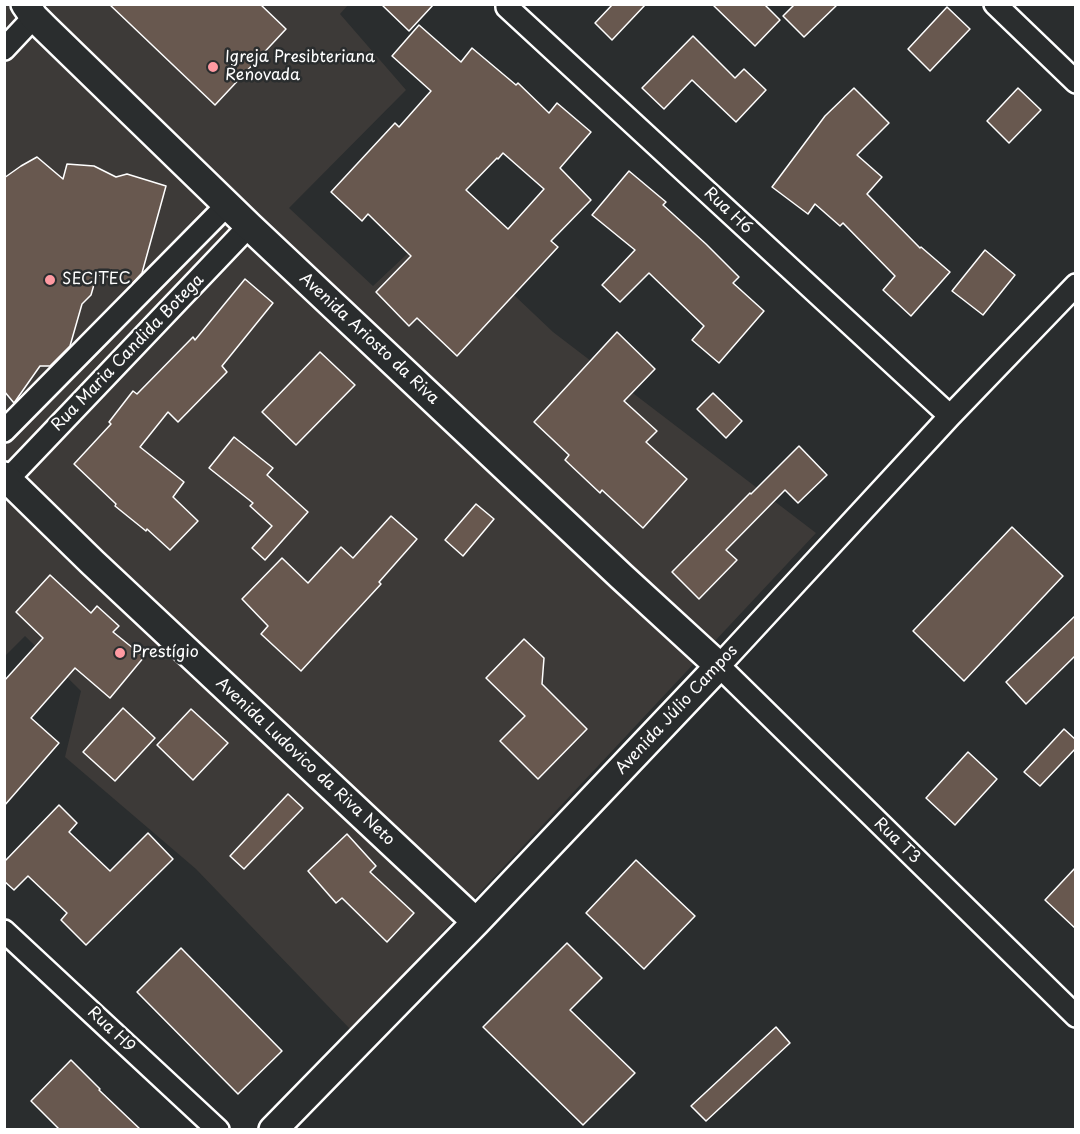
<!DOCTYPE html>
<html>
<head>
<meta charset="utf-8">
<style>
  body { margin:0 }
  #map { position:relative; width:1080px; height:1134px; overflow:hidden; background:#2a2d2e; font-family:"Playpen Sans",sans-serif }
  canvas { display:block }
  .frame { position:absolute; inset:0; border:6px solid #fff; pointer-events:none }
</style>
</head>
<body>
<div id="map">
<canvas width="1080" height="1134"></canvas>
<div class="frame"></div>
</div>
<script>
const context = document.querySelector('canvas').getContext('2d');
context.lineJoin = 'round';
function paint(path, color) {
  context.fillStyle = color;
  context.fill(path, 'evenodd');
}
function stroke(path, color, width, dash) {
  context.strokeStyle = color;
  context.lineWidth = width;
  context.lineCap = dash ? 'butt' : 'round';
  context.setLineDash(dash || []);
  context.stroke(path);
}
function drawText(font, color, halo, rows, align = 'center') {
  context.font = font + ' "Playpen Sans",sans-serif';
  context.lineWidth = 5;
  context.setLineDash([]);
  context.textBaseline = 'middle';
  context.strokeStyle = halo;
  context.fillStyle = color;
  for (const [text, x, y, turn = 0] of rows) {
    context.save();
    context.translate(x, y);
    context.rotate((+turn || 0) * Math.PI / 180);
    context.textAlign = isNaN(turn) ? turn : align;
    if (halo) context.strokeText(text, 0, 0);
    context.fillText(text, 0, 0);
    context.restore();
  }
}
paint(new Path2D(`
  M5,5H348L340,14L406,90L289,208L373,286L439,224L553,332L816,533L351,1030L196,869L65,757L81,691L25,636L5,656Z`), '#3d3a38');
const building = new Path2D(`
  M109,4H260L286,29L215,105Z
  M381,4H434L409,31Z
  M613,4H646L612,40L595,23Z
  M712,4H764L780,20L755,46Z
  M795,4H838L804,37L783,16Z
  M947,7L970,29L930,71L908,49Z
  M419,25L461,62L472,48L516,85L518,83L549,113L557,103L591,132L560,168L591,200L551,241L558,247L457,356L417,318L409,326L376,292L411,256L368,214L362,221L331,192L395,123L399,127L431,91L392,56ZM503,153L544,189L508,229L466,190L497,158L498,159Z
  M693,36L735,78L744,69L766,90L736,122L692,80L664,109L642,88Z
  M854,88L889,123L857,155L882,177L867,194L920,248L921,247L950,272L911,316L883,290L895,276L843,223L840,226L815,204L808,214L772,187L825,116Z
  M1018,88L1041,110L1009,143L987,121Z
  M37,157L63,179L67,164L94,166L116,177L127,174L166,186L142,273L132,284L97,274L91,295L82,304L70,346L50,366H40L14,403L4,391V178L21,166Z
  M629,171L666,202L663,205L706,244L739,277L733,283L764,311L719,363L692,340L704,326L649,273L620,302L602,285L635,250L592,215Z
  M985,250L1015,275L983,315L952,291Z
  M245,279L273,303L222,366L227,372L178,422L168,412L140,447L184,482L173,497L198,521L170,550L147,529L146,531L115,506L116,504L74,464L111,424L109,422L133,391L137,394L193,337L195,340Z
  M617,332L655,369L624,401L657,431L646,442L687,479L643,528L602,490L600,493L565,460L569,455L534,422Z
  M320,352L355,385L296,445L262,412Z
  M713,393L742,421L726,438L697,409Z
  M234,437L273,468L267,475L308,512L265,560L252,548L272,526L250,506L253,503L209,468Z
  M799,446L827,475L798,503L785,490L726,550L737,560L699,599L672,572L750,493L751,494Z
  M476,504L494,519L463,556L445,540Z
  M391,516L417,539L379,582L381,584L301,671L261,634L268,626L242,599L282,558L308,583L341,547L353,558Z
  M1012,527L1063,576L964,681L913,631Z
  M50,575L91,613L97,606L119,626L113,632L144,657L110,698L75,668L31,718L59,743L4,806V681L43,638L16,612Z
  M1076,615V655L1026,704L1006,682Z
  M524,639L544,658L542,684L587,729L538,779L500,741L525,716L486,678Z
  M123,708L155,738L115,781L83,752Z
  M191,709L228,743L193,780L157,745Z
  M1064,729L1076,740V748L1040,786L1024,772Z
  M968,752L997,779L955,825L926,798Z
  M288,794L303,808L244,869L230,856Z
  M59,805L77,823L69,832L110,871L148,833L173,859L86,945L61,920L67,913L28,876L14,890L4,881V862Z
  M347,834L376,866L370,872L414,913L387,942L342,898L336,903L308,871Z
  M636,860L695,916L644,969L586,913Z
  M1076,867V929L1045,900Z
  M567,943L602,978L570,1010L635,1073L583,1125L483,1027Z
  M181,948L282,1051L238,1094L137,992Z
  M776,1027L790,1043L706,1121L691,1106Z
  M71,1060L100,1089L99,1090L141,1130H60L31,1101Z`);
paint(building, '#68584f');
stroke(building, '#fff', 1.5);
const minor = new Path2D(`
  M507,4V7L950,416
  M995,4L1076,82
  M4,49L34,17
  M1076,285L950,416L719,666L1076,1016
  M4,431L227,205
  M8,479L249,226
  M4,931L218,1130`);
const tertiary = new Path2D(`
  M25,4L34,17L45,28L249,226L622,577L719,666L476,922L273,1130
  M4,476L92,562L476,922`);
stroke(minor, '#fff', 26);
stroke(tertiary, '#fff', 32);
stroke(minor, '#2a2d2e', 21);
stroke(tertiary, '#2a2d2e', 27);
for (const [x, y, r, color] of [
  [213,67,6,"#ff9aa2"],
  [50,280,6,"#ff9aa2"],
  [120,653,6,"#ff9aa2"]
]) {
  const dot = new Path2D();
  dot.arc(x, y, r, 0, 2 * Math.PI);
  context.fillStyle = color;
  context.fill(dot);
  stroke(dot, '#2a2d2e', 2);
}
drawText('16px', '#fff', '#2a2d2e', [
  ["Igreja Presibteriana",225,58],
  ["Renovada",225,76],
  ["SECITEC",62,280],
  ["Prestígio",132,653]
], 'left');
drawText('16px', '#fff', '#2a2d2e', [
  ["Rua H6",728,211,43],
  ["Avenida Ariosto da Riva",369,339,43],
  ["Rua Maria Candida Botega",128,353,-46],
  ["Avenida Júlio Campos",677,710,-47],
  ["Avenida Ludovico da Riva Neto",305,762,43],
  ["Rua T3",897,841,44],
  ["Rua H9",111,1030,43]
]);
</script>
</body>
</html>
